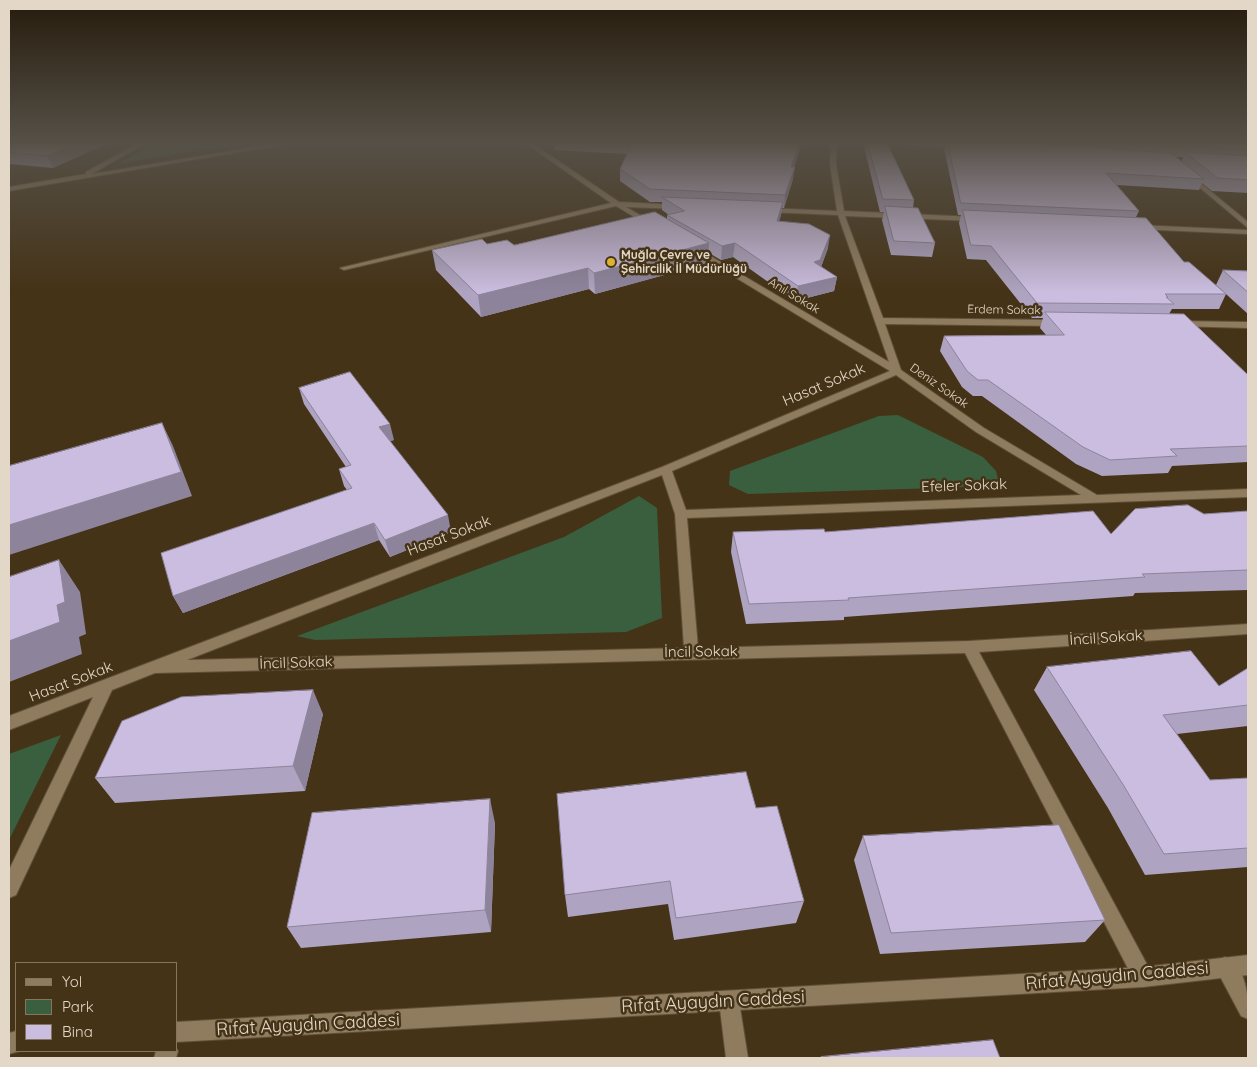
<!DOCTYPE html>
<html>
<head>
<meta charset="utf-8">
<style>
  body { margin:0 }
  #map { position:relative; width:1257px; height:1067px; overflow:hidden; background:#453317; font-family:Quicksand,sans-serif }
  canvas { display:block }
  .frame { position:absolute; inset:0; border:10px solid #e3d8c8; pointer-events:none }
  .legend { position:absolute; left:15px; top:962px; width:162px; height:90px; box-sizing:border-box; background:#453317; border:1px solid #84755e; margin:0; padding:6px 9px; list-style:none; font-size:15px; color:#e3d8c8 }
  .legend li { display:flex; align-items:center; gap:10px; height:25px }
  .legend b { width:25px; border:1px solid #84755e }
</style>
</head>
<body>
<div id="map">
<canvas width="1257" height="1067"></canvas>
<div class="frame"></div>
<ul class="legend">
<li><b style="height:6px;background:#8f7b5d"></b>Yol</li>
<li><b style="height:14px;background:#3a5f3e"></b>Park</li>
<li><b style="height:14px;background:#cabddf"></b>Bina</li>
</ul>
</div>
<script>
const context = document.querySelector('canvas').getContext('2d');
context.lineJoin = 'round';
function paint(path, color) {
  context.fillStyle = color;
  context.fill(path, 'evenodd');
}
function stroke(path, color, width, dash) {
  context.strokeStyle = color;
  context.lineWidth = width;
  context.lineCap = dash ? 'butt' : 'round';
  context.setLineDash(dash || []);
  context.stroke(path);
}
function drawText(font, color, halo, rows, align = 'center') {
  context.font = font + ' Quicksand,sans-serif';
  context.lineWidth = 5;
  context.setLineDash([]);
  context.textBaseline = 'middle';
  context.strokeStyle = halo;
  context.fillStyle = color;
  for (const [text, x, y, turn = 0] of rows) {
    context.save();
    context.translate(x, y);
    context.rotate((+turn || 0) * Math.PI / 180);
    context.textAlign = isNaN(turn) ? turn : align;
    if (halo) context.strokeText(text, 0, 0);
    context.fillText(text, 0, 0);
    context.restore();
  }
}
paint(new Path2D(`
  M157,143H247L117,164Z
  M898,415L983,457L996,471L1000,486L748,494L729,485L730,471L879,416Z
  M639,496L657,508L662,618L626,632L315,640L297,636L564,537Z
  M61,735L9,840V754Z`), '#3a5f3e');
const street = new Path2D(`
  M139,143H146L92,174L279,143H293L9,191V187L86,174V172Z
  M525,143H532L619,202L679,205L682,207L679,209L626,207L654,223V227H651L616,206L344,270L340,268L611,203Z
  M831,143H837L836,164L844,211L976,217L980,219L976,221L845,216L883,318L1058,320L1062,323L1058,326L885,324L901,370L984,428L1097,495L1248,489V497L687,518L698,648L969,641L1248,624V634L979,652L1150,970L1153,977L1150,984L1143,987L1136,984L965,653L155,673L112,690L16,895L9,898V870L93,697L9,730V716L662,467L890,371L690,250L697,248L889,362L838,215L766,212L762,210L766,208L837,211L830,164ZM896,375L976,432L1081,495L686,510L672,471ZM662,475L675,514L684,648L187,660Z
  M1187,175H1191L1248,222V228L1187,177Z
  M1138,225L1248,230V234L1135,229L1134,227Z
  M1178,321L1248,322V328L1175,326V322Z
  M1225,957C1247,966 1249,999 1248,1019L1241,1016L1215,967L1218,960Z
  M729,991L736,994L739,1001L748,1058H726L719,1001L722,994Z
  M176,1048L178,1051L176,1058H154L156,1051H176Z`);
const secondary = new Path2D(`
  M900,143H928L964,147L961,149Z
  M1248,955V975L1143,987L176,1042V1022L1143,967Z
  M16,1031V1051H20L9,1054V1033Z`);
stroke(street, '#5f5038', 2);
stroke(secondary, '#5f5038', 2);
paint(street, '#8f7b5d');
paint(secondary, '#8f7b5d');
paint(new Path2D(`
  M9,143H108L53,168L9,164Z
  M553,143H802L794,167L793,179L784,208H782L781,215L779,221L828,248L821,267L837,277L834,291L795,301L733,257L721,260L709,253L708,263L595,294L589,289L481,317L436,270L432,250L487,244L514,245L667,219V215H669L662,210V202H650L620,181V169L627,154L554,150Z
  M865,143H887L914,200L913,208L935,243L932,257L891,255L882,220L884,212H880L864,147Z
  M945,143H1248V193L1212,191L1202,183L1199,190L1117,185L1139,211L1136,217L1184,262L1226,294L1219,309H1172L1169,314L1248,375V462L1172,466L1168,473L1102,476L1076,464L982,396H973L962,387L940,351L944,336L1046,335L1040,328L1043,318H1032L986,260L967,259L959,223L961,215H958L944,148ZM1176,157H1183L1182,161Z
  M1223,270L1248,271V314L1216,285Z
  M299,388L394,440L390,441L451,532L390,557L379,540L183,613L173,596L347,490L344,486L339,469L346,467L304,404Z
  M1248,511V590L1135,593L1133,596L844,617V620L746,624L731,552L733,532H825L1111,534L1204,514Z
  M1047,667L1219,686L1248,668V726L1177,734L1210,780L1248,778V867L1145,875L1108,808L1034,690Z
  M323,714L305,791L115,803L95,778Z
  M756,808L804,901L796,923L674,940L668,904L568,917L565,895Z
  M495,823L491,932L301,948L287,927Z
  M863,836L1105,920L1085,942L880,954L854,860Z`), '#aea3c0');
paint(new Path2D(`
  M77,143H108L53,168L47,156Z
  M800,143H802L790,179L791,167Z
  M795,167L793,179L784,208L785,195Z
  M783,202L781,215L775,234L777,221Z
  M830,235L828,248L818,275L814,262Z
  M709,243L708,263L595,294L594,273Z
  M735,243L733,257L721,260L722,246Z
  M588,268L589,289L481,317L478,295Z
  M837,277L834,291L795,301L798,286Z
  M162,423L173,446L192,496L9,555V525Z
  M390,424L394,440L383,443L379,427Z
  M448,515L451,532L390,557L385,540Z
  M374,523L379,540L183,613L173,596Z
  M59,560L80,592L86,634L79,637L82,654L9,682V641L57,605Z
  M313,690L323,714L305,791L293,766Z
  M490,799L495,823L491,932L485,910Z`), '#8d849c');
const building = new Path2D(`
  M9,143H77L47,156L9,152Z
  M627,143H800L791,167H795L785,195L650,189L620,169L632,143Z
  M868,143H887L914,200L883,199Z
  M948,143H1028L1171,153L1204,179L1106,173L1139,211L961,203Z
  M1150,143H1248V149Z
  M1185,152L1248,156V180L1218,178Z
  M662,197L783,202L777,221L809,224L830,235L820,260L814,262L837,277L798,286L735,243L722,246L667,215L684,211Z
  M885,206L918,208L935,243L894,241Z
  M963,210L1146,218L1184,262H1189L1226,294H1165L1168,297H1166L1174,304L1037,303L991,246L971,245Z
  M655,212L709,243L594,273L588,268L478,295L432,250L482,239L487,244L507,240L514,245Z
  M1223,270L1248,271V292Z
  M1045,312L1184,314L1248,375V446L1170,449L1177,456L1110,460L1083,447L988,380H978L967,371L944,336L1064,335Z
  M350,372L390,424L379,427L448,515L385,540L374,523L173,596L161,553L352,488L339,469L351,465L299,388Z
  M162,423L181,472L9,525V466Z
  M1188,505L1204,514L1248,511V570L1142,574L1145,577L848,598L849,600L749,604L733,532L824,529L825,532L1093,511L1111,534L1135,509Z
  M59,560L65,602L57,605L60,622L9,641V577Z
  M1191,651L1219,686L1248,668V705L1163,715L1210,780L1248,778V848L1164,854L1124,786L1047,667Z
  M313,690L293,766L95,778L122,721L181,697Z
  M746,772L756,808L777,806L804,901L676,918L670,881L565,895L557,794Z
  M490,799L485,910L287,927L312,813Z
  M1059,825L1105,920L891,933L863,836Z
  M993,1040L1000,1058H821V1057Z`);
paint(building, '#cabddf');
stroke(building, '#8d849c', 1);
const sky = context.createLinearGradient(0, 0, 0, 292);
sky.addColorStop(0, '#261c0d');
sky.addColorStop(0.49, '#565047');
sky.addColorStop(1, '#56504700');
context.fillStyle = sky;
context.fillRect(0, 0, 1257, 292);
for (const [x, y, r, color] of [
  [611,262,5,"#dbb233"]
]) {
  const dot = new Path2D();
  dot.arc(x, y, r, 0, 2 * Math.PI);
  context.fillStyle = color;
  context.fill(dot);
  stroke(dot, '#453317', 2);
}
drawText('bold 12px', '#e3d8c8', '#453317', [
  ["Muğla Çevre ve",621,255],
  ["Şehircilik İl Müdürlüğü",621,269]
], 'left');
drawText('12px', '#e3d8c8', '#453317', [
  ["Anıl Sokak",794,296,31],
  ["Erdem Sokak",1004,310,1],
  ["Deniz Sokak",939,386,35]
]);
drawText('15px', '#e3d8c8', '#453317', [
  ["Hasat Sokak",824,385,-23],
  ["Efeler Sokak",964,486,-2],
  ["Hasat Sokak",449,536,-21],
  ["İncil Sokak",1106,638,-4],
  ["İncil Sokak",701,652,-1],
  ["İncil Sokak",296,663,-2],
  ["Hasat Sokak",71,682,-21]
]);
drawText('18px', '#e3d8c8', '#453317', [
  ["Rıfat Ayaydın Caddesi",1117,976,-5],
  ["Rıfat Ayaydın Caddesi",713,1002,-3],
  ["Rıfat Ayaydın Caddesi",308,1025,-3]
]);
</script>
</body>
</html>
